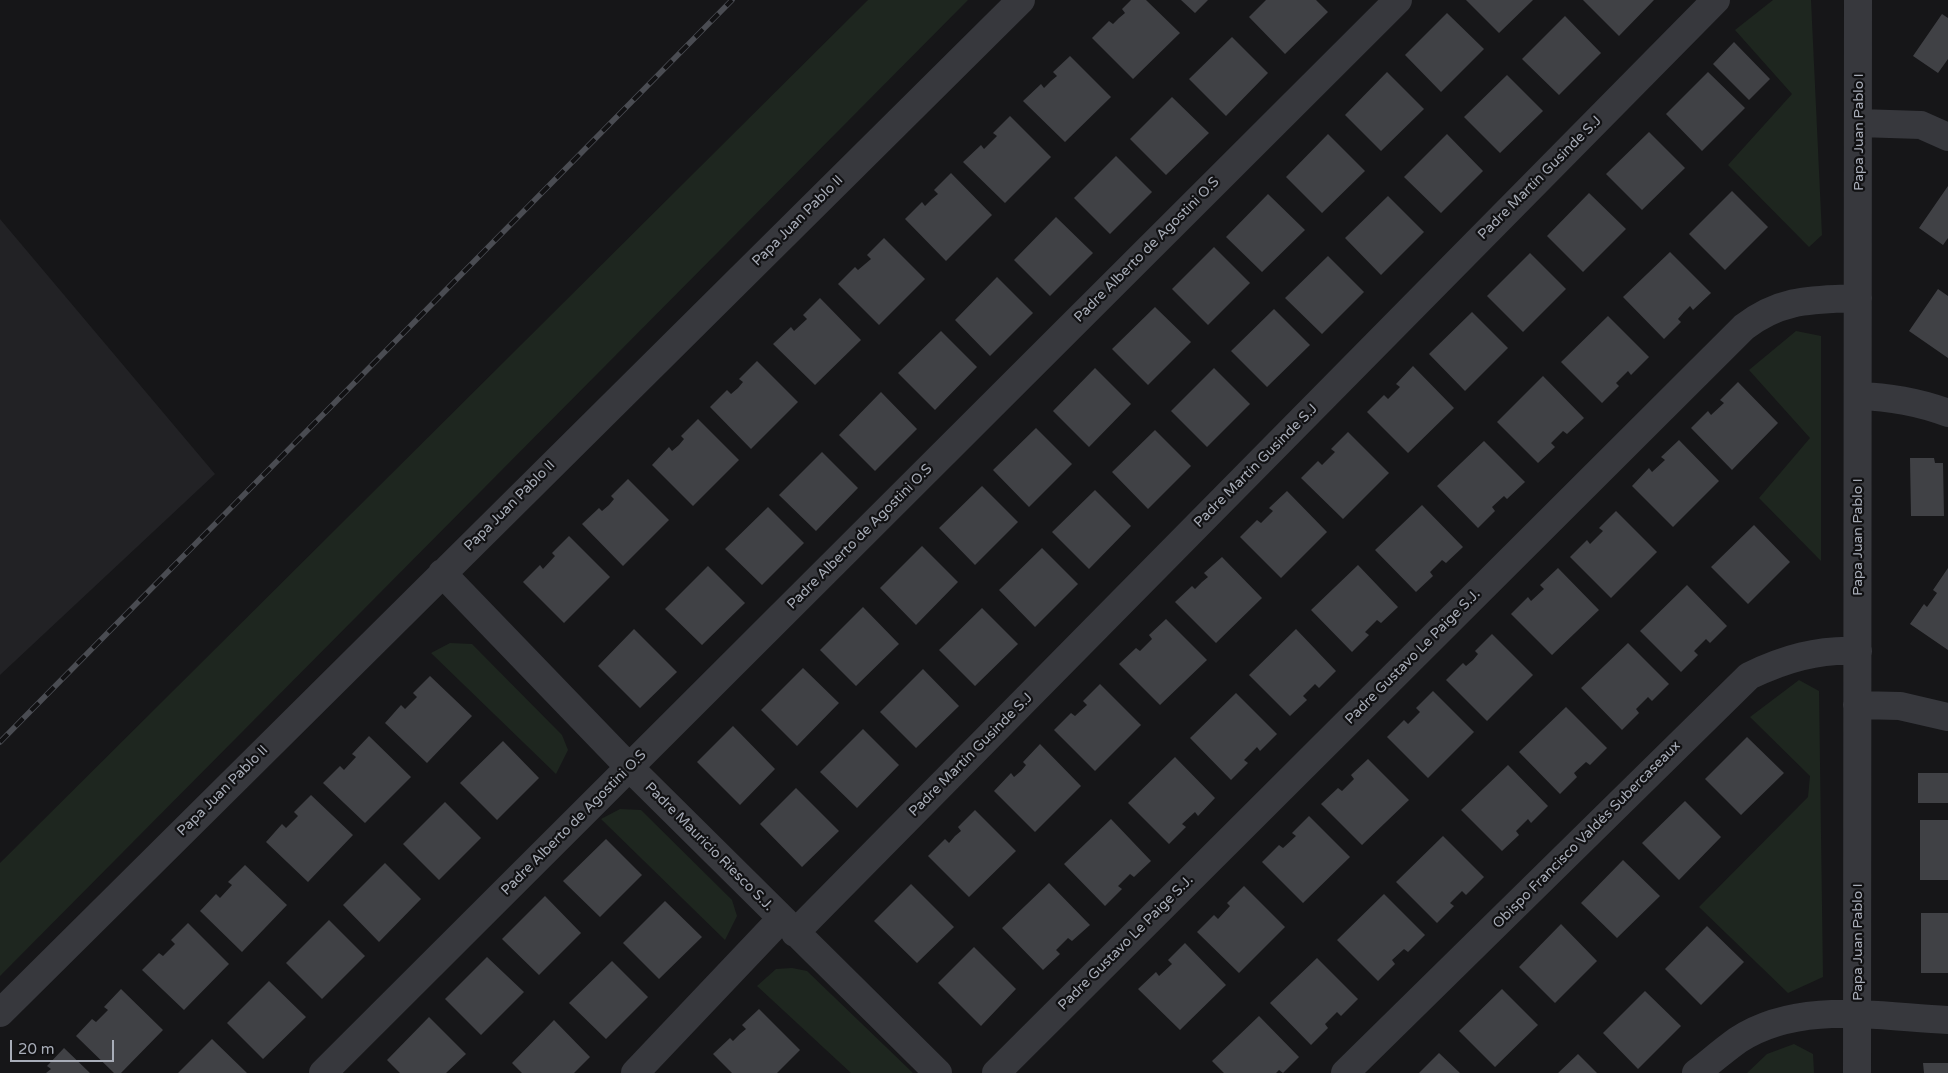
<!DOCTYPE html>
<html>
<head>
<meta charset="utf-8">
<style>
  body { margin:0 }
  #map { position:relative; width:1948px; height:1073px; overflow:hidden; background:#161618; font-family:"Varela Round",sans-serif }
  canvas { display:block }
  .scale { position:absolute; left:10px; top:1040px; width:104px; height:22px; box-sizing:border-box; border:2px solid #a8adb8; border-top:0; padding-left:6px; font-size:15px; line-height:18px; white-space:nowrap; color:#a8adb8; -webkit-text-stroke:4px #111113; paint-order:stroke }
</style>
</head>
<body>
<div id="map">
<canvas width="1948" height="1073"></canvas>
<div class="scale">20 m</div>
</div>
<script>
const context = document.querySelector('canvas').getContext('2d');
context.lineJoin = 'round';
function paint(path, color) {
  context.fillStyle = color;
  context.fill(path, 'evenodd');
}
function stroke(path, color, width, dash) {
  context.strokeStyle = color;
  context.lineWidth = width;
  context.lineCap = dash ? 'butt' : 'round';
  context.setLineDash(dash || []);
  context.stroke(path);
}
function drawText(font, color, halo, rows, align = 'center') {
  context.font = font + ' "Varela Round",sans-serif';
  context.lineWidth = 4.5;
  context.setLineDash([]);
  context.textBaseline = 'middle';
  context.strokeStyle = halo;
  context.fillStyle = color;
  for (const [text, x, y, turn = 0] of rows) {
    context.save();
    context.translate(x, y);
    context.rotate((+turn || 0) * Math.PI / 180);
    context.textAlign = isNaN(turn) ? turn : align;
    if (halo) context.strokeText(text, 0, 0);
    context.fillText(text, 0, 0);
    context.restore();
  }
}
paint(new Path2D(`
  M0,219L215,474L0,675Z`), '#222225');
paint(new Path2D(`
  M868,0H968L0,976V863Z
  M1773,0H1811L1822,235L1809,247L1728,165L1792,94L1735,30Z
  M1796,331L1821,336V561L1759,498L1810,438L1749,370Z
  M450,643L472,644L562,735L568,750L556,774L431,653Z
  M1799,680L1819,691L1823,977L1788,993L1699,907L1808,797L1810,776L1750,717Z
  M620,809L641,810L732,900L737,916L725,940L601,819Z
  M792,968L807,971L913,1073H851L757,986L776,969Z
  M1794,1044L1813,1054L1814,1073H1747L1767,1054Z`), '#1e261f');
paint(new Path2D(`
  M1131,0H1146L1180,33L1133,79L1092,38L1109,21L1113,24L1119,18L1125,13L1122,9Z
  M1181,0H1208L1195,13Z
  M1266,0H1316L1328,12L1285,54L1249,17Z
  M1466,0H1533L1499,33Z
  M1583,0H1654L1619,36Z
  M1447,13L1484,49L1441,92L1405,55Z
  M1942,14L1948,18V59L1938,73L1913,56Z
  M1565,16L1601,53L1559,95L1522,59Z
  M1232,37L1268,73L1226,116L1189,79Z
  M1734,42L1770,79L1749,100L1713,64Z
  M1070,56L1111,97L1065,142L1023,101L1041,84L1044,88L1051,81L1057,76L1053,72Z
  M1387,72L1424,109L1381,151L1345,115Z
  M1708,72L1745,108L1702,151L1666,114Z
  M1507,75L1543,111L1500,153L1464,117Z
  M1172,97L1209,133L1166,175L1130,139Z
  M1010,116L1051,157L1005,203L963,162L981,145L984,149L997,136L993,133Z
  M1649,132L1685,168L1642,210L1606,174Z
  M1328,134L1365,171L1322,213L1286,177Z
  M1447,134L1483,171L1441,213L1404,177Z
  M1116,156L1152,192L1110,234L1074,198Z
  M951,173L992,215L946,261L905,219L922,202L925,206L932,199L938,194L934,190Z
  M1948,186V238L1943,245L1919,228Z
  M1732,191L1768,227L1725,270L1689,234Z
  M1589,193L1626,229L1583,272L1547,236Z
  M1268,194L1305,230L1262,272L1226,237Z
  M1388,196L1424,232L1381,275L1345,238Z
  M1056,217L1093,253L1050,296L1014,260Z
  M884,238L925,279L879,325L838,284L855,267L858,270L871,259L867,255Z
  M1214,247L1250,283L1208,325L1172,289Z
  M1670,252L1711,293L1693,310L1690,306L1684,312L1678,319L1681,322L1664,339L1623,297Z
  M1530,253L1566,289L1523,332L1487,296Z
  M1328,256L1364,292L1322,334L1285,298Z
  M997,277L1033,313L990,356L955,320Z
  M1938,289L1948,296V358L1909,331Z
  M820,298L861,340L815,385L773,344L791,327L794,331L807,319L803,315Z
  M1155,307L1191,342L1148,385L1112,349Z
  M1274,309L1310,345L1267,387L1231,351Z
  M1472,312L1508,348L1465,391L1429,354Z
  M1608,316L1649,357L1631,375L1628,371L1616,383L1619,386L1602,403L1561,362Z
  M941,331L977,367L935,410L898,373Z
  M757,361L798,402L751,449L710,407L727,390L731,394L738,388L743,382L739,379Z
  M1413,366L1454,408L1408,453L1367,412L1384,395L1388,399L1400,387L1396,384Z
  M1095,368L1131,404L1089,447L1053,411Z
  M1214,368L1250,404L1207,447L1171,411Z
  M1543,376L1584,418L1567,434L1563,431L1551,443L1555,447L1538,463L1497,422Z
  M1738,382L1778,423L1732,470L1691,428L1708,411L1711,415L1724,403L1720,400Z
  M881,392L917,429L875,471L839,435Z
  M698,419L739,460L693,506L652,465L669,447L672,451L679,445L684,439L681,436Z
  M1036,428L1072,464L1029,507L993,470Z
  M1155,430L1191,466L1148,509L1112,472Z
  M1348,432L1389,473L1343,519L1301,478L1318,461L1322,465L1335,452L1331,449Z
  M1679,440L1719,481L1673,527L1632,486L1649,468L1652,472L1665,460L1661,457Z
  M1484,441L1525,482L1507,499L1504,496L1492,507L1495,511L1478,528L1437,486Z
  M822,452L858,488L816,531L779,495Z
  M1910,458H1934L1935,463H1943L1944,516H1911Z
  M628,479L669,520L623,566L582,524L599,508L602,511L609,505L614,499L611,496Z
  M982,486L1018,522L975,565L939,528Z
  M1095,490L1131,526L1089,569L1052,532Z
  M1287,491L1327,532L1281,578L1240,537L1257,520L1261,523L1273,511L1269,508Z
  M1422,505L1463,547L1446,563L1442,560L1430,572L1433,576L1416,592L1375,550Z
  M768,507L804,543L762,585L725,549Z
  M1616,511L1657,552L1611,598L1570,557L1587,540L1590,544L1603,531L1599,528Z
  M1754,525L1790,562L1748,604L1711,567Z
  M569,536L610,577L564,623L523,582L540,565L543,569L555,556L552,553Z
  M922,546L958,582L916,625L880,588Z
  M1042,548L1078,584L1035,627L999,590Z
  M1222,557L1262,598L1216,643L1175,602L1192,586L1195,589L1202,582L1208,577L1204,573Z
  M1358,565L1398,607L1381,623L1377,620L1365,632L1369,635L1352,652L1311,610Z
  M708,566L745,603L702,645L665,609Z
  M1558,568L1599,610L1552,655L1511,614L1528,597L1531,601L1544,589L1540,585Z
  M1948,568V650L1910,624L1924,604L1927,607L1937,593L1933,590Z
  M1687,585L1727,626L1710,643L1706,639L1694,651L1698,655L1681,672L1640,631Z
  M863,607L899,644L856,686L820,650Z
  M982,608L1018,644L975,686L939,650Z
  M1166,619L1207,660L1160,705L1119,664L1136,648L1140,651L1152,639L1149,635Z
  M634,629L677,672L640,708L598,666Z
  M1296,629L1336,671L1319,688L1315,684L1303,696L1307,700L1290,716L1249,675Z
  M1492,634L1533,675L1487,721L1446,680L1463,663L1466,666L1473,660L1478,654L1475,651Z
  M1628,643L1669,684L1652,701L1648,697L1636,709L1639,713L1622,730L1581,688Z
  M803,668L839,703L797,746L761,710Z
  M923,669L959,706L916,748L880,712Z
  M430,676L472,716L427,763L385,723L401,705L405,709L417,697L413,693Z
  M1100,684L1141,725L1095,771L1054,730L1071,713L1075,716L1087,705L1083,701Z
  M1433,691L1474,732L1428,778L1387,737L1404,720L1408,724L1420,712L1416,708Z
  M1236,693L1277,734L1260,751L1257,747L1244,760L1248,763L1231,780L1190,738Z
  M1566,707L1607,748L1590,765L1586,762L1574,773L1577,777L1560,794L1519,752Z
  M733,726L775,769L740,805L697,762Z
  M863,729L899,765L857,808L820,772Z
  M369,736L411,777L365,823L323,783L340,766L344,770L356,757L352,754Z
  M1747,737L1784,773L1741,815L1705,779Z
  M503,741L539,778L497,820L460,783Z
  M1040,744L1081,786L1035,832L994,791L1011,773L1014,777L1021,771L1026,765L1023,762Z
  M1175,757L1215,798L1198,816L1195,812L1182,824L1186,827L1169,844L1128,803Z
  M1368,759L1409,800L1362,845L1321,804L1338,788L1342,791L1354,779L1351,775Z
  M1508,765L1548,806L1531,823L1528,819L1516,831L1519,835L1502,851L1461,810Z
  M1918,773H1948V803H1918Z
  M796,788L839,831L802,867L760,824Z
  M311,795L353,835L308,882L266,842L282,824L286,828L298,816L294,812Z
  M1685,801L1721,837L1679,880L1642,843Z
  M445,802L481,838L439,880L403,844Z
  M975,810L1016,851L969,897L928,856L945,839L949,843L955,836L961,831L958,827Z
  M1309,816L1350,857L1303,903L1262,862L1279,845L1283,848L1296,836L1292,833Z
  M1111,819L1151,861L1134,877L1130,874L1118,886L1122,889L1105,906L1064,864Z
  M1920,820H1948V880H1920Z
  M1443,836L1484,877L1466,895L1462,891L1450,903L1454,906L1437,923L1396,882Z
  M606,839L642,875L600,917L563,881Z
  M1623,860L1660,896L1617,938L1581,903Z
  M385,863L421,899L379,942L343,905Z
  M245,865L287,905L242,952L200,911L216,894L220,898L232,885L228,882Z
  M1049,883L1090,925L1072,941L1068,938L1056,950L1060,954L1043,970L1002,928Z
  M911,884L954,927L917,963L874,921Z
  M1244,886L1285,927L1239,973L1197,932L1214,915L1218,919L1230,906L1227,903Z
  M1384,894L1425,935L1408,952L1404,949L1392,960L1395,964L1378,981L1337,940Z
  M545,896L581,933L539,975L502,939Z
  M665,901L702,937L659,979L623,943Z
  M1921,913H1948V973H1921Z
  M329,920L365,956L322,999L286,963Z
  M188,923L229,964L184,1010L142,970L159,953L163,956L175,944L171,940Z
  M1561,924L1597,961L1555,1003L1519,967Z
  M1707,926L1744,962L1701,1005L1665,969Z
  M1185,943L1226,985L1180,1030L1138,989L1156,972L1159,976L1172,964L1168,960Z
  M974,947L1016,989L981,1026L938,983Z
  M487,957L524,992L481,1035L445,999Z
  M1317,958L1358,999L1341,1016L1337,1012L1325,1024L1328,1028L1311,1045L1270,1003Z
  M612,961L648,997L606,1039L569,1003Z
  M269,981L306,1017L263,1059L227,1023Z
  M121,989L163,1030L121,1073H114L76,1036L92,1019L96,1022L108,1010L104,1007Z
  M1502,989L1538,1025L1495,1067L1459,1031Z
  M1645,991L1681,1026L1638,1069L1603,1033Z
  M759,1009L800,1050L777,1073H732L713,1054L730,1038L733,1041L740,1034L746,1029L742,1025Z
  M1259,1016L1299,1057L1283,1073L1279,1070L1276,1073H1224L1212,1061Z
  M429,1017L466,1054L446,1073H400L387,1060Z
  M554,1020L590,1057L574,1073H522L512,1063Z
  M212,1039L247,1073H178Z
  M64,1048L90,1073H46L51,1069L47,1066Z
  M1439,1053L1460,1073H1419Z
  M1578,1054L1597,1073H1558Z
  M1923,1063H1948V1073H1924Z`), '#404145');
stroke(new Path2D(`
  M1859,123L1921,125L1948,137
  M1858,396C1889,397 1919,402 1948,413
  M442,573L629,767L938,1073
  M1857,705L1900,706L1948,717
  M795,933L1716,0
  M0,1013L1021,0
  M323,1073L1398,0
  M635,1073L781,919
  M996,1073L1744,327C1782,298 1813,300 1858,298
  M1345,1073L1749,676C1784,659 1818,649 1858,651
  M1696,1073C1710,1062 1724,1050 1738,1040C1799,1000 1880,1017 1948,1020
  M1857,1073L1858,0`), '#37383d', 28);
const rail = new Path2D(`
  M0,742L732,0`);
stroke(rail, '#4a4c52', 5.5);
stroke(rail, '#111113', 4, [11]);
drawText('14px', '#a8adb8', '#111113', [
  ["Papa Juan Pablo I",1859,132,-90],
  ["Padre Martín Gusinde S.J",1540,178,-45],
  ["Papa Juan Pablo II",798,221,-45],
  ["Padre Alberto de Agostini O.S",1147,250,-45],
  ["Padre Martín Gusinde S.J",1256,466,-45],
  ["Papa Juan Pablo II",510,506,-45],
  ["Padre Alberto de Agostini O.S",860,537,-45],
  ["Papa Juan Pablo I",1858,537,-90],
  ["Padre Gustavo Le Paige S.J.",1413,657,-45],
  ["Padre Martín Gusinde S.J",971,755,-45],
  ["Papa Juan Pablo II",223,791,-45],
  ["Padre Alberto de Agostini O.S",574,823,-45],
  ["Obispo Francisco Valdés Subercaseaux",1587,835,-45],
  ["Padre Mauricio Riesco S.J.",709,847,45],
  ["Papa Juan Pablo I",1858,942,-90],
  ["Padre Gustavo Le Paige S.J.",1126,943,-45]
]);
</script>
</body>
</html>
